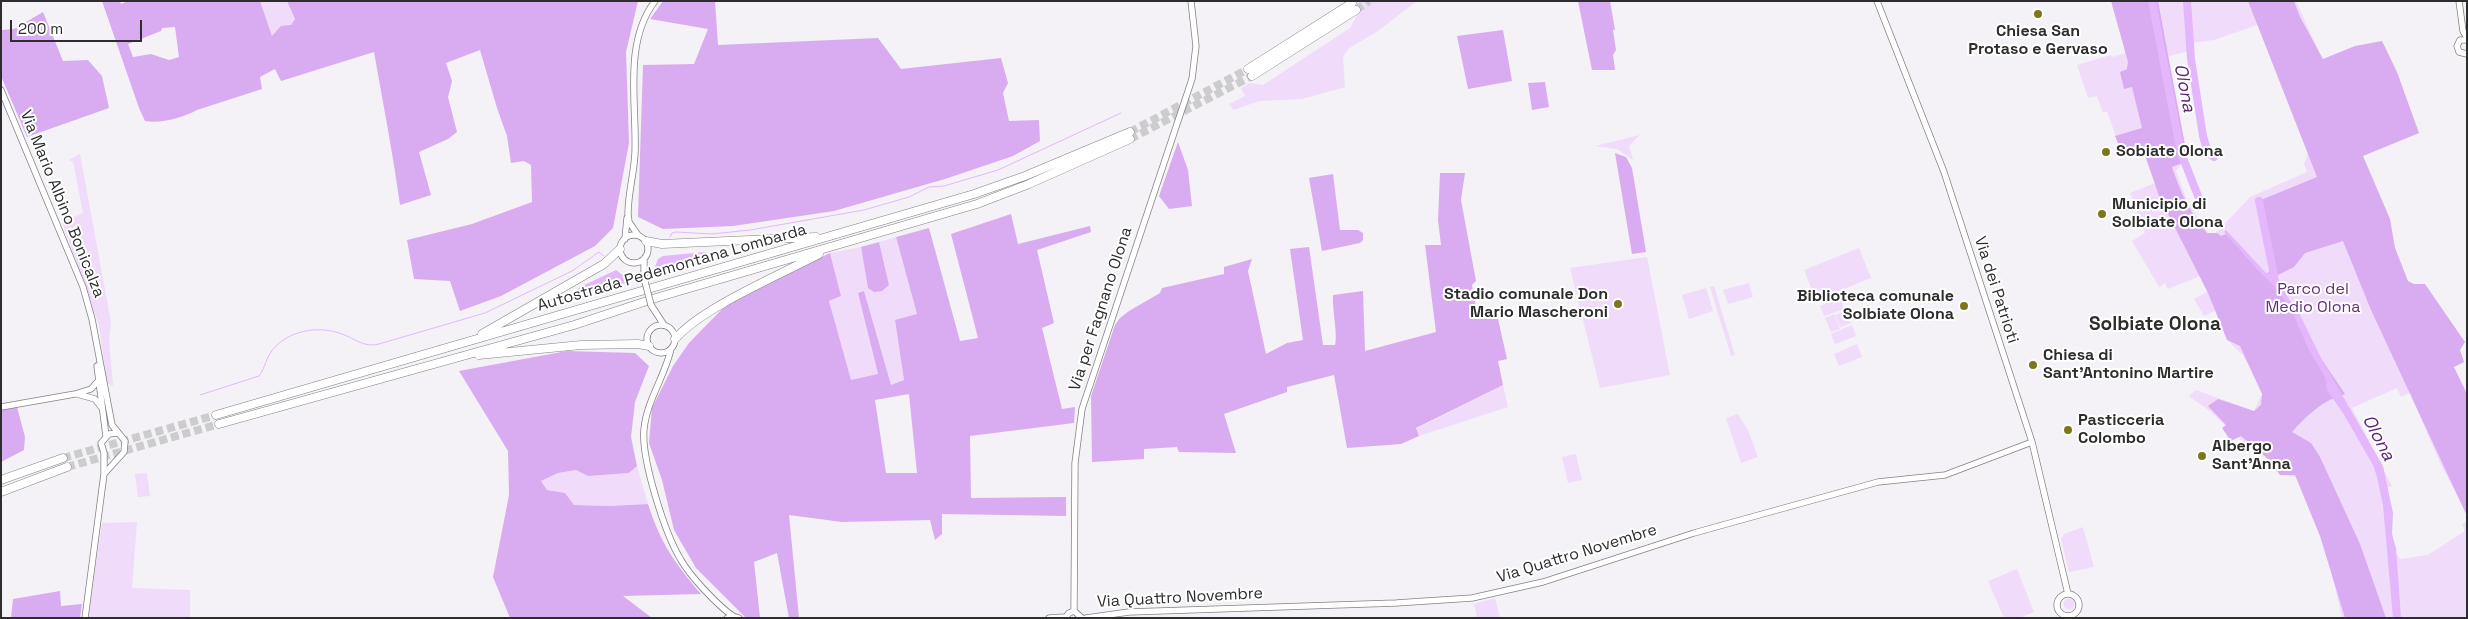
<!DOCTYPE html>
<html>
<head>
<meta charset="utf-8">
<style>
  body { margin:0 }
  #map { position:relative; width:2468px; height:619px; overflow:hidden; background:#f4f2f6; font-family:"Space Grotesk",sans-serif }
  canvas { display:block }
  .frame { position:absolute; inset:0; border:2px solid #2e2d2e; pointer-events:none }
  .scale { position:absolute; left:10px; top:20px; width:132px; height:22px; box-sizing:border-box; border:2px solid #2e2d2e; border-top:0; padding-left:6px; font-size:15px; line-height:18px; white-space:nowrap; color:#2e2d2e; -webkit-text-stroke:4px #fff; paint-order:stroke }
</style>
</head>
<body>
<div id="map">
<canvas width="2468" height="619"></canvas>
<div class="frame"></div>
<div class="scale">200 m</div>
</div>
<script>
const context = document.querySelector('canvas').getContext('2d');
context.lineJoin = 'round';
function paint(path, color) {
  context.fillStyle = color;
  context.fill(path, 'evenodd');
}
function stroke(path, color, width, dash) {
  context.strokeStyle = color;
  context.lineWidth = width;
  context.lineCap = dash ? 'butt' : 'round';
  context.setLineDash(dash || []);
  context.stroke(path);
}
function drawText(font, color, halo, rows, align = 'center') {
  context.font = font + ' "Space Grotesk",sans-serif';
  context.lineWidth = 4;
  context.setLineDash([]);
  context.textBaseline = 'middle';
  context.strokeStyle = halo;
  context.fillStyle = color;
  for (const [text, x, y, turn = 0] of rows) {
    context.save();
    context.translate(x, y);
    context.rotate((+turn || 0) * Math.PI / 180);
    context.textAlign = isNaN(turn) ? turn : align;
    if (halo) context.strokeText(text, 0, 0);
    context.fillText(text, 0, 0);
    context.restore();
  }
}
paint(new Path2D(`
  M260,1H287L295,19L291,25L272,36Z
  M1351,1H1417L1378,31L1348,49L1343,57L1345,87L1302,99L1259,101L1234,110L1229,104L1245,96L1241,88L1250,83L1263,85L1350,28L1358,13Z
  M2117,1H2296L2320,54L2467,514L2440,463L2410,393L2401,397L2397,388L2352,408L2392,486L2384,489L2389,543L2400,559L2428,555L2465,531L2462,524L2467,521V618H2342L2327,553L2296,477L2279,474L2270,460L2255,446L2250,448L2211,412L2189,396L2196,390L2254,411L2263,392L2243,355L2231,344L2217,310L2204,316L2194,299L2209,291L2200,276L2168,289L2165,283L2159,287L2132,241L2145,233L2130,193L2155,183L2142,150L2123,157L2107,111L2103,113L2097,96L2088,98L2077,65L2111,55L2112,57L2129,52ZM2260,24L2309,150L2304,164L2307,172L2250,197L2215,234L2209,235L2187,201L2176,171L2187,157L2167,57L2191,50L2190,43L2214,40Z
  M1640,135L1629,146L1633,160L1617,149L1595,146Z
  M80,154L111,322L109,341L113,386L107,383L99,325L62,222L83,213L73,162L69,160Z
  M896,237L917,314L895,321L904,380L891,386L864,291L858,293L878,375L851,381L829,301L841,296L830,253L861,247L868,287L889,285L879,242Z
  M1859,248L1871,278L1816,300L1804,270Z
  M1647,257L1670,375L1600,388L1570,268Z
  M1749,283L1753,297L1728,304L1723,290Z
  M1714,286L1735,355L1731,356L1710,287Z
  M1706,288L1713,311L1689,319L1682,295Z
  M1840,298L1844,309L1824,316L1820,306Z
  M1846,311L1851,323L1840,327L1835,315Z
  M1834,314L1840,329L1831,332L1825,318Z
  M1852,325L1856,336L1835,344L1831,334Z
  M1857,344L1862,357L1839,366L1834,354Z
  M1503,385L1508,407L1419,436L1416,429Z
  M1738,414L1748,430L1758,457L1741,463L1726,418Z
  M1576,454L1582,480L1568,483L1562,457Z
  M637,466L648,504L610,506L574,505L564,493L547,490L541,481L558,473L576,470L588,476L629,473Z
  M147,473L150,496L138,497L135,474Z
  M137,522L132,588L190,590V618H88L102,523Z
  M2083,527L2094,567L2069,572L2061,539L2064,534Z
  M2017,569L2034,612L2019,618H2004L1988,581Z
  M1495,598L1500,618H1477L1474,604Z
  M2063.5 604a5.5 5.5 0 1 1 11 0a5.5 5.5 0 1 1-11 0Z`), '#f0dbfb');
paint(new Path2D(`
  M102,1H120L121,4L128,1H260L272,36L281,26L291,25L295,19L287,1H638L626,52L629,143L613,228L595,246L501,296L460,311L450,281L414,279L407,240L472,224L532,202L531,165L524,161L511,163L507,136L497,108L480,50L446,63L452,81L448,97L457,132L448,139L419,152L431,195L400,205C393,154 383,103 374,52L281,81L275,69L260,77L262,89L197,110C182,118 161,124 145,121L139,108ZM175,27L179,57L169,60L151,54L133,57L128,44L161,31L162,28Z
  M663,1H715L718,45L878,38L901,69L1001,58L1008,83L1003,93L1009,121L1039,120L1040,141L1013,156L945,179L834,211L733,226L663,229L638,217L643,65L694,64L708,29L650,19Z
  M1578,1H1610L1615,30H1613L1616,50L1613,55L1615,70H1592Z
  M2111,1H2158L2188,161L2172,167C2180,191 2190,213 2207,233H2217L2221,236L2226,234L2264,276L2275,267L2267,239L2261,200L2317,177L2248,1H2294L2300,17L2323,59L2355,46L2382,41L2397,72L2419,133L2363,156L2390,219L2395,248L2408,281L2414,284H2425L2465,342L2460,350L2464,362L2454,367L2467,394V516L2371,310L2343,241L2305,253L2294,267L2276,276L2322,360L2345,394C2322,401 2308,414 2292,432L2311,443L2320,457L2360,544L2386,618H2345L2320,536L2295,475H2280L2268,459L2241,436L2231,441L2222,428L2226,425L2208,406L2218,399L2254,411L2261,405L2262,394L2240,346L2227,340L2208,293L2159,196L2142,146L2122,153L2115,136L2142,128L2132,87L2124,89L2120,72L2127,69L2128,62Z
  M43,12L63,61L88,60L102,76L109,108L27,137L1,76V30L14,29Z
  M1503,30L1512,81L1468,89L1457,36Z
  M1545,82L1549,107L1532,110L1528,83Z
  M1178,142L1188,170L1192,206L1169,209L1159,196Z
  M1615,153L1626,157L1632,168L1646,252L1632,254Z
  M1440,173H1465L1461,200L1476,281L1472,285L1477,312L1496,310L1507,359L1498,361L1503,385L1416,428L1419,436L1401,444L1347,448L1334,375L1287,387V392L1224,414L1236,453L1179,452L1177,447L1144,449V459L1092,462L1091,396L1115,325L1120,318L1129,311L1160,293L1162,288L1224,274V267L1252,259L1248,271L1266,354L1287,343L1303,340L1290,249L1309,247L1323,345H1335C1338,335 1332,309 1333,295L1363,291L1365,351L1436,332L1425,245H1441L1438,220Z
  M1333,174L1340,230H1358L1363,233V240L1360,243L1322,251L1309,178Z
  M1011,214L1018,244L1090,226L1091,232L1037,250L1054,323L1042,328L1062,409L1075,407L1074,423L970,436L971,498L1066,497V516L942,514V534L935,540L930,520L842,522L789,515L799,618H789L777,553L754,562L760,618H746L696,568L674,530L662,480L649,443L652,408L673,366L689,343L725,306L830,253L841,296L829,301L851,380L878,374L858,293L864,291L891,385L904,380L895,320L917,314L896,237L929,228L960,341L978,338L951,234ZM909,394L917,473H886L875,400Z
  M879,242L889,285L882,291L874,292L868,288L861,247Z
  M567,351L635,353L649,366L635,402L631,437L637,466L629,473L588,476L576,470L558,473L541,481L547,490L565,493L574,505L610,506L648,504C661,544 674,562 701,594L623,596L652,618H510L493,577L509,495L508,451L459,371Z
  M17,407L25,437L24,450L1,462V410Z
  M60,591L61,606L82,604L80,618H11L13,599Z`), '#d9abf0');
paint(new Path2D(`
  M2226,230L2266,273L2270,274L2269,267L2274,266L2282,289L2299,313L2322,360L2383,466L2393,513L2392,534L2396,548L2401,618H2393L2383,505L2377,477L2373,465L2343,413L2327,390L2325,377L2309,350L2291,309L2277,290L2224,232Z
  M705,252L708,254L705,256L661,269L655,267L658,259L663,256Z
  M616,270L627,278L625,283L580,295L577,294V290L580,287Z`), '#e4b6fc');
stroke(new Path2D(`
  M670,237L672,233L676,232L712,234L750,230L864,210L909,197L929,187L944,186L998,170L1121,113
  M200,395L259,376C266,367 266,355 276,346C293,329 321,326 342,334C356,339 364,348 379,344L485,313L572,271L599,252L604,256`), '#e4b6fc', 1);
stroke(new Path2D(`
  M2152,1L2181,153L2202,206
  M2187,1L2191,59L2203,136L2208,153L2214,157
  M2259,201L2274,275`), '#e4b6fc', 8);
stroke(new Path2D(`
  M1356,10L1369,1
  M1130,132L1248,69
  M1130,139L1252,76
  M63,458L216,415
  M67,467L219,424`), '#cccbce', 8, [8, 4]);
const secondary = new Path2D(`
  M1877,1L1944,172L2032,442L2068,594
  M2459,1L2463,31L2467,38
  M2467,40H2460L2457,46L2459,52L2467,54
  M1,90L83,287L92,319L112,425L125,441L124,452L104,474
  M620 249a14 14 0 1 1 28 0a14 14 0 1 1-28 0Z
  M638,235L629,222L628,214C628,193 634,174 635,153C637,104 623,43 655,1
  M625,239L627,218
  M644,278V259
  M651,305L664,325
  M647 339a14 14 0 1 1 28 0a14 14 0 1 1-28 0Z
  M671,349C665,376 647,400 644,429C641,459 665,534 681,560C690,576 718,606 733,616
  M97,366L106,436
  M77,394L95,399L101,407
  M1,407L75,394L91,389L99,380
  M2057 605a11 11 0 1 1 22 0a11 11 0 1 1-22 0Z
  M1074,611L1075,463L1082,409L1192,79L1196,46L1191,1
  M85,618L104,474V453L101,443L109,434L117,433
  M727,618L733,616L739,618
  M1049,618L1065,617
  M1065,618L1069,613L1074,611L1082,618
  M1086,618L1129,612L1396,603L1472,598L1543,582L1694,533L1878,482L1945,475L2032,442`);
const highway = new Path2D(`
  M1248,69L1352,3
  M1252,76L1356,10
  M646,241L662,244L816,237
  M482,334L604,264L620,249
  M675,339C703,307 780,275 819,254
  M479,355L581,345L638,344L649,346
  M216,415L974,194L1025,176L1130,132
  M219,424L574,325L659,297L977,204L1029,184L1130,139
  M1,480L63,458
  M1,492L67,467`);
stroke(secondary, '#838185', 7);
stroke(highway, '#838185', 9);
stroke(secondary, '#fff', 5.5);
stroke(highway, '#fff', 8);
const secondaryBridge = new Path2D(`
  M644,278L651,305`);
stroke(secondaryBridge, '#838185', 7, []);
stroke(secondaryBridge, '#fff', 5.5);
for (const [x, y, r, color] of [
  [2038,14,5,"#7e761a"],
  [2106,152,5,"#7e761a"],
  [2102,214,5,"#7e761a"],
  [1618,304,5,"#7e761a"],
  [1964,306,5,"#7e761a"],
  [2033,365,5,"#7e761a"],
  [2068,430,5,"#7e761a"],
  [2202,456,5,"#7e761a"]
]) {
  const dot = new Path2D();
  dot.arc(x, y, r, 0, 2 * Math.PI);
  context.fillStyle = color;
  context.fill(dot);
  stroke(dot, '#fff', 2);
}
drawText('bold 16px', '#2e2d2e', '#fff', [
  ["Chiesa San",2038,32,"center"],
  ["Protaso e Gervaso",2038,50,"center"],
  ["Sobiate Olona",2116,152],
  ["Municipio di",2112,205],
  ["Solbiate Olona",2112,223],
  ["Stadio comunale Don",1608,295,"right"],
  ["Mario Mascheroni",1608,313,"right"],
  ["Biblioteca comunale",1954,297,"right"],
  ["Solbiate Olona",1954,315,"right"],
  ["Chiesa di",2043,356],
  ["Sant'Antonino Martire",2043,374],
  ["Pasticceria",2078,421],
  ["Colombo",2078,439],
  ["Albergo",2212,447],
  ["Sant'Anna",2212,465]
], 'left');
drawText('16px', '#2e2d2e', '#fff', [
  ["Via Mario Albino Bonicalza",62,204,68],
  ["Autostrada Pedemontana Lombarda",672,268,-16],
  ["Via dei Patrioti",1996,290,72],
  ["Via per Fagnano Olona",1101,309,-72],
  ["Via Quattro Novembre",1577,554,-17],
  ["Via Quattro Novembre",1180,598,-3]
]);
drawText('16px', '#652e7e', '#fff', [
  ["Parco del",2313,290],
  ["Medio Olona",2313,308]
]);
drawText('italic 18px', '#5c2574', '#fff', [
  ["Olona",2184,88,79],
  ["Olona",2378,438,62]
]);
drawText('bold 19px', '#2e2d2e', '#fff', [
  ["Solbiate Olona",2155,325]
]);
</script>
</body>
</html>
